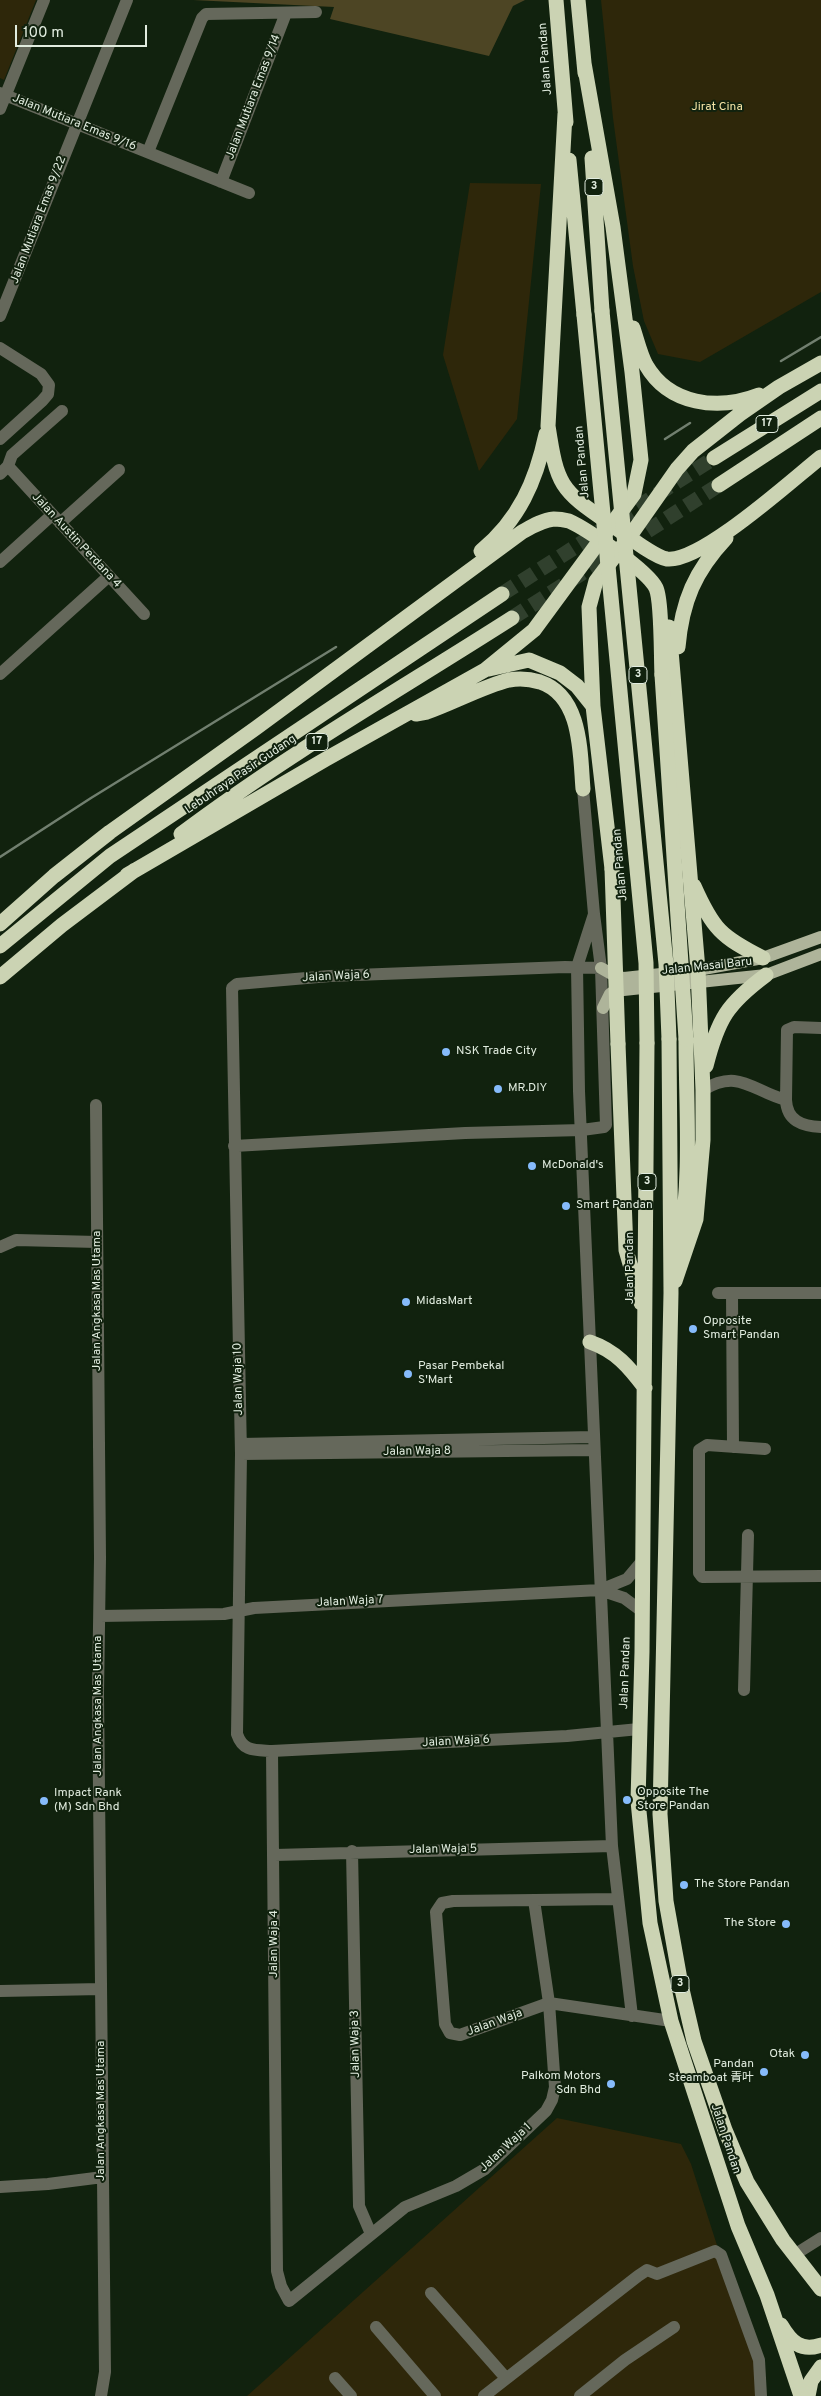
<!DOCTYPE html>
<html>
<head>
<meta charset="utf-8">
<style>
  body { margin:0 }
  #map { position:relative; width:821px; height:2396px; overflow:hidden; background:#11220e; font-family:Overpass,sans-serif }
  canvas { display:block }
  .scale { position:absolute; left:15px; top:25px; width:132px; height:22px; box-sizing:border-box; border:2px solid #e1ecdf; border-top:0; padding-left:6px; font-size:15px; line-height:18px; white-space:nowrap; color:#e1ecdf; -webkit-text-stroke:4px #11220e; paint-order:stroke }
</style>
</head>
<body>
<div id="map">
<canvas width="821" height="2396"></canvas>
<div class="scale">100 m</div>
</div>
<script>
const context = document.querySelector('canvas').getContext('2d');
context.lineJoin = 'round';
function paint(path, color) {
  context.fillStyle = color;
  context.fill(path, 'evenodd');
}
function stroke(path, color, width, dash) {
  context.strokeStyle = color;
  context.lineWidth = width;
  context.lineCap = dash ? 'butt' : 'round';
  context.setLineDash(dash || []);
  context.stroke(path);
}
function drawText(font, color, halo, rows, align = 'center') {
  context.font = font + ' Overpass,"Noto Sans SC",sans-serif';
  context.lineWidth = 4;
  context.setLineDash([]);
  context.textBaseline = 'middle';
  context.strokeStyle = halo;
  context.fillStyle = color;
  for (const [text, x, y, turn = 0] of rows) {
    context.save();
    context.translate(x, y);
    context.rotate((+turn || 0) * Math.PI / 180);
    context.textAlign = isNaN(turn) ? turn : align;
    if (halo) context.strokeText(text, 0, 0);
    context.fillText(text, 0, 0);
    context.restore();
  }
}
paint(new Path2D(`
  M0,0H36L4,80L0,78Z
  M601,0H821V292L700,362L658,354L644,321L633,266L613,118Z
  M470,183L541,184L517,419L479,471L443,355Z
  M557,2118L681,2144L691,2164L755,2364L761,2396H247Z`), '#2e270a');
paint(new Path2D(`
  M193,0H525L513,6L489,56L330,19L334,7Z`), '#4d4524');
stroke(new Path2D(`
  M502,594L714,458
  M512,618L719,485`), '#30402d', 15, [15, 8]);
stroke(new Path2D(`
  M0,93L249,193
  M0,109L44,0
  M148,152L202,18L206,14L316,12
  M221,182L286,13
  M0,316L127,0
  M0,348L41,374L49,385L48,394L42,401L0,439
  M8,466L144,614
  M0,474L8,466L12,455L62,411
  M60,523L119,470
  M0,562L52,515
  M0,674L109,576
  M594,914L577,967L579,1091L612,1846L632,2016
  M601,968L565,967L330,976L237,984L232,988L241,1454L237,1734C243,1752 255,1750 272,1751L567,1736L639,1729
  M821,1028L794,1027L787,1030L786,1100C787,1121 802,1126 821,1127
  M703,1090C739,1068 752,1091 786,1100
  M96,1105L100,1558L98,1694L105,2372L101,2396
  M234,1146L465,1133L582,1130L604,1127L606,1125L601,968L594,914L583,789
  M0,1247L16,1240L97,1242
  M718,1293H821
  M732,1293L733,1447
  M241,1444L593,1437
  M765,1449L707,1445L699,1450V1573L702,1577L821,1576
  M241,1454L594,1450
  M600,1590L624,1598L643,1612
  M100,1616L224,1614L254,1608L600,1590L627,1579L643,1560
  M744,1690L748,1535
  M272,1751L277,2271L281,2286L289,2301L405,2207L456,2186L485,2169L546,2111L552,2100L555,2087L549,2003L534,1900
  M352,1851L359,2206L371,2234
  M275,1855L612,1846
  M617,1899L453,1901L442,1903L436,1912L445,2024L450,2033L460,2035L549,2003L671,2021
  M0,1991L101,1989
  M0,2187L48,2184L103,2177
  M794,2255L821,2238
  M431,2293L505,2377
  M376,2327L435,2396
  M335,2378L351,2396
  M484,2396L638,2276L647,2270L657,2274L715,2251L721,2255L759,2360L761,2396
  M580,2396L625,2360L674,2327`), '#65685b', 12);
stroke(new Path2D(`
  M601,968L617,977L624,978L698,970L763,958L821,937
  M603,1008L610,994L614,991L766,975L821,954`), '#aeb49a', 12);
stroke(new Path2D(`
  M556,0L566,122
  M578,0L585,73
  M565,114L548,426C557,485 560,490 609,523C622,532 654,557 667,559C701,563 792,480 821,457
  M592,158L602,311
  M569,160L584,315
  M633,328C637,340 640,354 646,365C669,405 718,411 759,395
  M714,458L821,391
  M719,485L821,418
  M481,551C519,520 536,481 546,434
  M669,627L698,970L703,1090V1140L696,1219L675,1281
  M678,647C682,601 695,571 726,538
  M489,669L529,660L560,673L577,686L593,706
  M416,714L427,712C453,703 484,686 509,680C520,678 530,679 540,682C582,696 580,753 583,789
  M181,834C286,755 401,689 512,618
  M612,869L593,706L589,607L596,581L630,536L677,469L693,451L740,414L779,387L821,363
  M127,875L326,759L485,670L534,630L634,494L641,460L632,372L613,227L584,63
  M694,886C713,929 721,937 763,958
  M0,924L54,876L110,832L256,728L522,532C531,527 542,520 554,519C558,519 565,520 569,521C587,529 648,571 656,588C662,601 661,658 662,675
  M0,946L110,856L502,594
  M0,977L62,925L135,870
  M669,1039L671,1293L660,1814L666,1901L681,1985L694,2041L725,2130L747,2182L783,2240L821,2289
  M647,1043L642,1652L638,1801L650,1923L671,2021L738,2226L767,2295L801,2396
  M618,1044L626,1250L641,1303
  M706,1066C718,1019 727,1004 766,975
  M680,1242C692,1177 686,1106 686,1039
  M590,1342C616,1351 629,1367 645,1388
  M781,2325C791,2342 801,2352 821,2345
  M808,2396L811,2381L821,2367`), '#cbd3b3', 15);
stroke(new Path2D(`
  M781,361L821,337
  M665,439L690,423
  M0,857L91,798L336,647`), '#717f6f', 2.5);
stroke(new Path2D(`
  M602,311L666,964L669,1039
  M584,315L646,963L647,1043
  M662,675L686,1039
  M612,869L618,1044`), '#cbd3b3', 15);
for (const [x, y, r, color] of [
  [446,1052,5,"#86bbfb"],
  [498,1089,5,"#86bbfb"],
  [532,1166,5,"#86bbfb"],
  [566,1206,5,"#86bbfb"],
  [406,1302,5,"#86bbfb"],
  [693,1329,5,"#86bbfb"],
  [408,1374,5,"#86bbfb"],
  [627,1800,5,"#86bbfb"],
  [44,1801,5,"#86bbfb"],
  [684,1885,5,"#86bbfb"],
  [786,1924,5,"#86bbfb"],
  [805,2055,5,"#86bbfb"],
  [764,2072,5,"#86bbfb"],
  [611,2084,5,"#86bbfb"]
]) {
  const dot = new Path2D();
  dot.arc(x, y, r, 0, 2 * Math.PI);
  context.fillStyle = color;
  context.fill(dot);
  stroke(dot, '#11220e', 2);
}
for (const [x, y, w] of [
  [594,187,18],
  [767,424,22],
  [638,675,18],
  [317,742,22],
  [647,1182,18],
  [680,1984,18]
]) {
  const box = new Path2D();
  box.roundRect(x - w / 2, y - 8.5, w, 17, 4);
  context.fillStyle = '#11220e';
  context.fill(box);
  stroke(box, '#e1ecdf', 1);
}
drawText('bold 11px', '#e1ecdf', null, [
  ["3",594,187],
  ["17",767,424],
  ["3",638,675],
  ["17",317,742],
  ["3",647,1182],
  ["3",680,1984]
]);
drawText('12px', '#e1ecdf', '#11220e', [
  ["Jalan Pandan",546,59,-94],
  ["Jalan Mutiara Emas 9/14",254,97,-69],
  ["Jalan Mutiara Emas 9/16",74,123,22],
  ["Jalan Mutiara Emas 9/22",39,220,-69],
  ["Jalan Pandan",583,462,-95],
  ["Jalan Austin Perdana 4",76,541,47],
  ["Lebuhraya Pasir Gudang",241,775,-34],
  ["Jalan Pandan",621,865,-95],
  ["Jalan Masai Baru",707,967,-6],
  ["Jalan Waja 6",336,977,-3],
  ["Jalan Pandan",631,1268,-90],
  ["Jalan Angkasa Mas Utama",98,1301,-90],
  ["Jalan Waja 10",239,1379,-91],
  ["Jalan Waja 8",417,1452,-1],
  ["Jalan Waja 7",350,1602,-3],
  ["Jalan Pandan",626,1673,-88],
  ["Jalan Angkasa Mas Utama",99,1706,-90],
  ["Jalan Waja 6",456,1742,-3],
  ["Jalan Waja 5",443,1850,-1],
  ["Jalan Waja 4",275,1944,-90],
  ["Jalan Waja",495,2023,-20],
  ["Jalan Waja 3",356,2044,-91],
  ["Jalan Angkasa Mas Utama",102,2111,-90],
  ["Jalan Pandan",725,2139,72],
  ["Jalan Waja 1",506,2148,-43]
]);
drawText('12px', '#f4e4a6', '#11220e', [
  ["Jirat Cina",717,108]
]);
drawText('12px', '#e1ecdf', '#11220e', [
  ["NSK Trade City",456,1052],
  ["MR.DIY",508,1089],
  ["McDonald's",542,1166],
  ["Smart Pandan",576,1206],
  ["MidasMart",416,1302],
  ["Opposite",703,1322],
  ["Smart Pandan",703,1336],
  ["Pasar Pembekal",418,1367],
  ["S'Mart",418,1381],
  ["Opposite The",637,1793],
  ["Store Pandan",637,1807],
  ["Impact Rank",54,1794],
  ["(M) Sdn Bhd",54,1808],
  ["The Store Pandan",694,1885],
  ["The Store",776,1924,"right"],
  ["Otak",795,2055,"right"],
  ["Pandan",754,2065,"right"],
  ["Steamboat 青叶",754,2079,"right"],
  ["Palkom Motors",601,2077,"right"],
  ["Sdn Bhd",601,2091,"right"]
], 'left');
</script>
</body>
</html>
